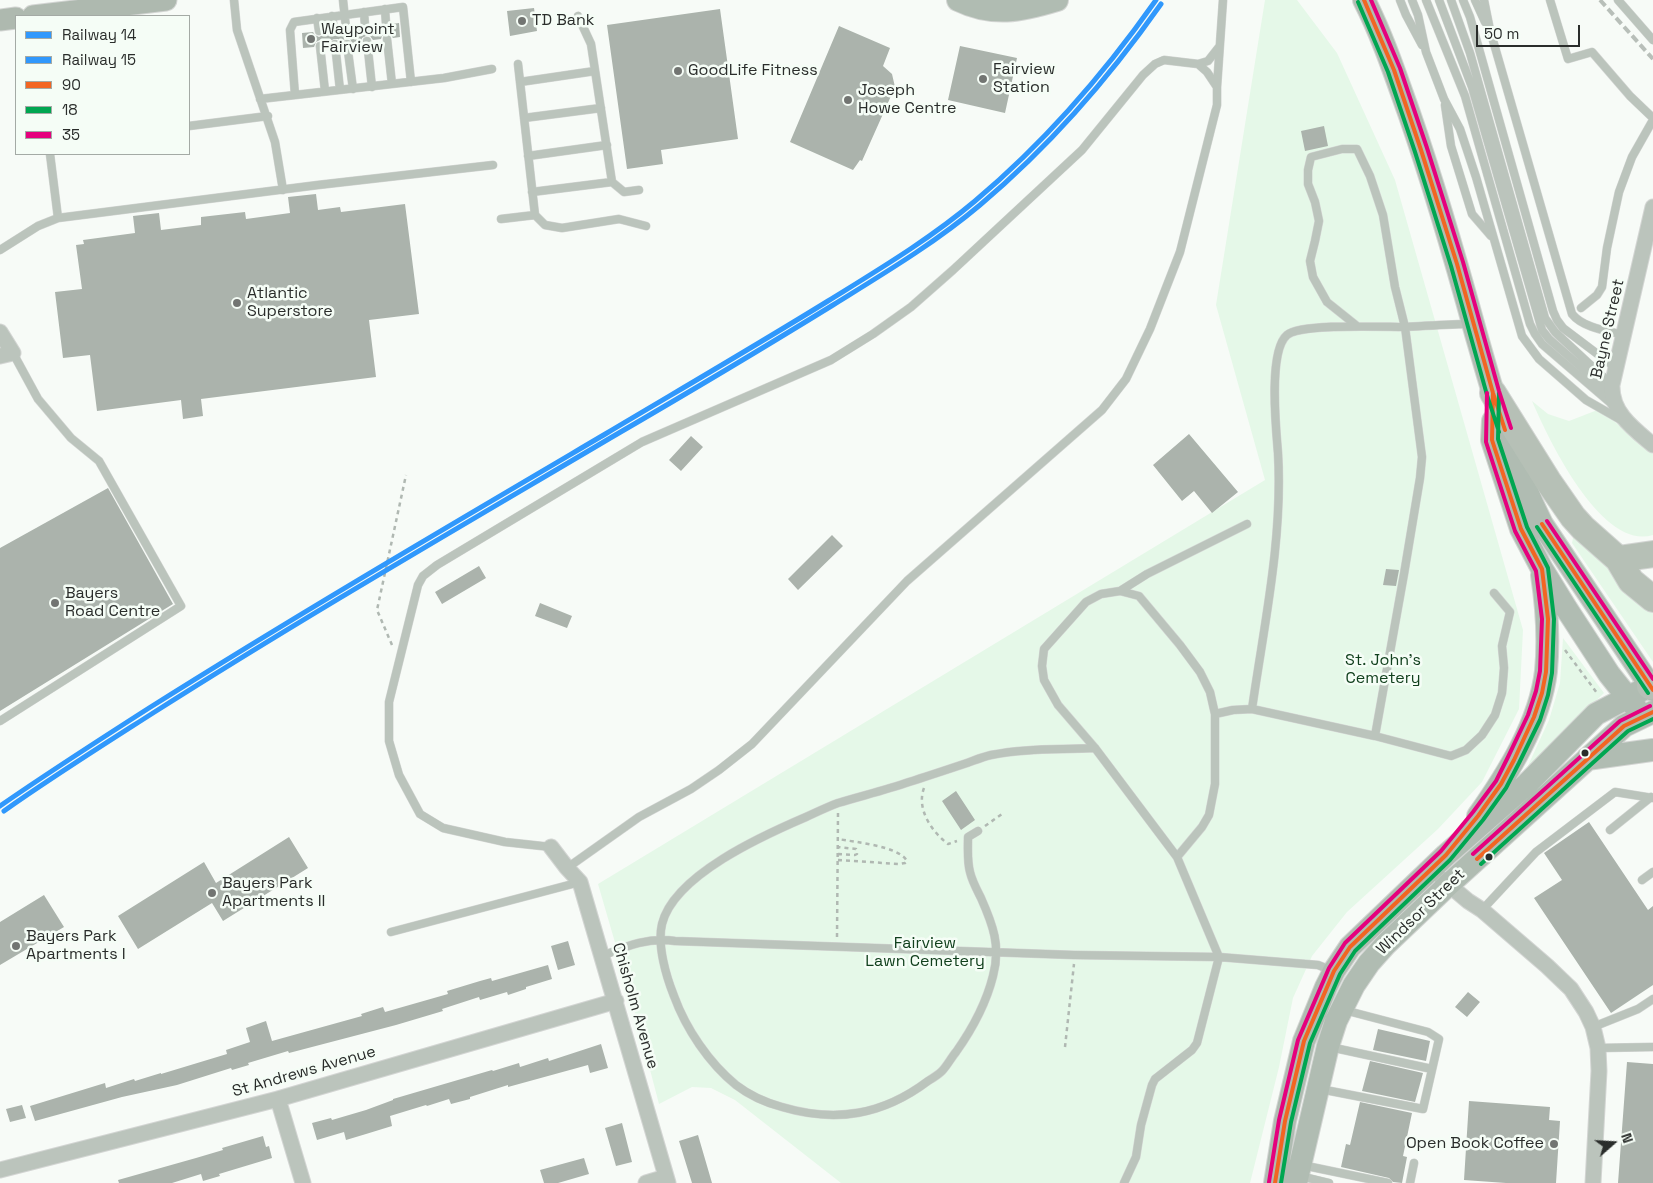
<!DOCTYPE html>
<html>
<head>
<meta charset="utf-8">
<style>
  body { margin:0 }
  #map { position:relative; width:1653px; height:1183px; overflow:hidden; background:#f7fbf7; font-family:"Space Grotesk",sans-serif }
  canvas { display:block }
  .legend { position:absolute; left:15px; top:15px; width:175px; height:140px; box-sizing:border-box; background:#f5fdf6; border:1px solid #a4aaa5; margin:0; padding:6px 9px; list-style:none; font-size:15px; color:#2a2d2b }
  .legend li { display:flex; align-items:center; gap:10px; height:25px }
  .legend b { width:25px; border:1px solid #a4aaa5 }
  .north { position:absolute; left:1588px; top:1118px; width:50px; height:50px; -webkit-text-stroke:4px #f5fdf6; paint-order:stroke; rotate:71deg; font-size:14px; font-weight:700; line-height:20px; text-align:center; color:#2a2d2b }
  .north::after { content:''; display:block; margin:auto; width:18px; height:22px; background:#2a2d2b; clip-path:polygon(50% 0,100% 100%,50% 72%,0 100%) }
  .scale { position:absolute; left:1476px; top:25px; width:104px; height:22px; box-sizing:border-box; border:2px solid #2a2d2b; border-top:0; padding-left:6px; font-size:15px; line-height:18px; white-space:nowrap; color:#2a2d2b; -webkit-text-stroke:4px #f5fdf6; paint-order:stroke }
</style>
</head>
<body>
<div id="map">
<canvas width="1653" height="1183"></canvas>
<ul class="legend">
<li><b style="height:6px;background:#3098fc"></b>Railway 14</li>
<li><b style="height:6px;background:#3098fc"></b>Railway 15</li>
<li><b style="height:6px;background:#f26522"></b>90</li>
<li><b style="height:6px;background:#00a651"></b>18</li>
<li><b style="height:6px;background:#e5007d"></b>35</li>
</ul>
<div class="north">N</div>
<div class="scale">50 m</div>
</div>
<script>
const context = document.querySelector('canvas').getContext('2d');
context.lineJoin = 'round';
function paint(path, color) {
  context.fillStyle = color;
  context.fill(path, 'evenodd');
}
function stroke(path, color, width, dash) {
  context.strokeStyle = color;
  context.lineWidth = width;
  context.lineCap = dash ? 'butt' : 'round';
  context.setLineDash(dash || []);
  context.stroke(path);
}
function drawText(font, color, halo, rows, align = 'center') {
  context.font = font + ' "Space Grotesk",sans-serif';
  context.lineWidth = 5;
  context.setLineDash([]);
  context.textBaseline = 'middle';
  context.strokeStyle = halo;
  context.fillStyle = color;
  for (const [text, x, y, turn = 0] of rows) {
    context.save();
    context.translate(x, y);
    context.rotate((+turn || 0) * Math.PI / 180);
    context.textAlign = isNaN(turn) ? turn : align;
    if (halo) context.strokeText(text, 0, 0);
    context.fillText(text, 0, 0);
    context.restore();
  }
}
paint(new Path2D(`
  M1265,0H1297L1337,53L1395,180L1523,630L1519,709L1482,782L1438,829L1347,912L1312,956L1293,998L1279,1067L1250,1183H841L735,1100L711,1088L692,1087L659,1104L632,1001L598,884L1265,480L1216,305Z
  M1532,401L1548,414L1569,421L1600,409L1653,454V535C1601,551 1548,438 1532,401Z
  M1576,536L1653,606V662L1572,543L1573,538Z
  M1563,638L1604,693L1526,770L1549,720L1560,683Z`), '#e5f8e8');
paint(new Path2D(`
  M534,8L537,31L510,36L507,11Z
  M720,9L738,139L661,150L663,164L627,169L607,25Z
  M399,23L400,37L393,38L390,34H386L382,36L381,39L373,40L370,36H366L362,38L361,42L352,43L350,39L347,38L343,40L341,44L338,39H334L330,41L329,45H326L324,42L320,40L316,42L314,47L303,48L302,33L313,32L315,35L319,37L323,35L325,31L328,30L330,34L334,36L338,34L340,29L343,33H347L351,31L352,28L360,27L362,31L366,32L370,29L371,26L380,25L383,29L387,30L391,27L392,24Z
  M839,26L890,48L883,66L892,74L895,87L862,161L860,160L853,170L790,142Z
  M960,46L1017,58L1005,113L948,100Z
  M1324,126L1328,146L1305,151L1301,131Z
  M316,194L318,210L340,207L341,212L405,204L419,314L369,320L376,377L201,399L203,416L183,419L181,400L97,411L90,355L63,358L55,292L82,289L76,245L84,244L83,240L135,233L133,216L159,213L161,230L201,225V217L245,212L246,219L290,213L288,197Z
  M1189,434L1238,492L1212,513L1194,491L1182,501L1153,465Z
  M691,436L703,447L681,471L669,460Z
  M108,488L173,604L0,711V548Z
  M832,535L843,546L798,590L788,579Z
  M479,566L486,578L442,604L435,592Z
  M1386,569L1399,570L1396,586L1383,585Z
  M540,603L572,616L567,628L535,616Z
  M956,791L975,820L961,830L942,801Z
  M1589,822L1648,910L1653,906V985L1611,1013L1534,898L1562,880L1544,853Z
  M289,837L308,868L223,921L212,903L138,949L118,916L204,862L216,883Z
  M44,895L64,927L0,965V922Z
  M568,941L575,965L558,970L551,946Z
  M548,965L552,979L526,987V989L508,995L507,992L480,1000L479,997L442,1009L443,1011L396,1025L289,1053L288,1051L248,1063L249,1065L232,1070L231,1068L177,1085L122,1097L35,1121L30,1106L105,1083L106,1088L134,1079L135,1081L161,1073V1074L227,1054L226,1050L250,1042L246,1028L266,1021L272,1041L362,1016L361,1014L383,1007L385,1012L448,994L447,991L480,981L491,978L492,981Z
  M1468,992L1480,1002L1467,1017L1455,1007Z
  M1378,1029L1430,1041L1426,1061L1373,1050Z
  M601,1044L608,1068L590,1073L588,1065L508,1087V1085L470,1097V1099L451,1104L449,1099L427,1106L426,1105L390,1116L392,1126L366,1134L346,1140L344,1132L317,1140L312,1123L331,1118L332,1120L366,1110L393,1100V1099L492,1070L493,1071L519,1063L520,1067L548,1058L549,1061Z
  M1370,1061L1423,1073L1415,1102L1362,1091Z
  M1627,1062L1653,1064V1183H1618Z
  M1469,1101L1550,1107L1549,1120L1560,1121L1556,1183H1506L1464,1180Z
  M1360,1102L1412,1113L1403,1156L1407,1157L1402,1183L1393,1182L1389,1178L1341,1167L1346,1144L1350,1145Z
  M22,1105L26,1118L10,1122L6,1109Z
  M622,1123L632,1162L616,1166L605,1128Z
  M698,1135L712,1183H692L679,1141Z
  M263,1136L266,1147L269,1146L272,1158L219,1174L220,1176L203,1181L201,1174L172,1183H119L118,1180L196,1158L223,1150L222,1148Z
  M584,1158L589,1174L558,1183H544L540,1170Z`), '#abb3ac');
const service = new Path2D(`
  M234,0L237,30L275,142L283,190
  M343,0L346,28
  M1400,0L1406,15L1422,45
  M1412,0L1418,15L1426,52L1444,99L1460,129L1476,177L1522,336L1539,359L1586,400L1621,420
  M1426,0L1465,96L1530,324L1535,334L1542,344L1613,405
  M1439,0L1472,87L1542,330L1549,339L1612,394
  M1451,0L1470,53L1545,318L1555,332L1612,385
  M1463,0L1470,17L1553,311L1557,320L1563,328L1616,368
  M1475,0L1485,22
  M1484,0L1490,30L1572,314C1583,328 1608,331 1624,335
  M1550,0L1568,59L1592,52L1630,96L1653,118
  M1618,0L1653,40
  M385,9L386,24
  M364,12L365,26
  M332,16L334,30
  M578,16L591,44L612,182
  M317,18L319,31
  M387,39L392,84
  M367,41L372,87
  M335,44L340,90
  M347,44L353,89
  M320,46L325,91
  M1198,64L1208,61L1219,47
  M520,82L595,71
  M1217,87L1223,0
  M295,95L290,30L294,22L403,7L411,82
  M260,99L444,78L492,69
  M1445,105L1451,146L1472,214L1491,236
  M524,118L601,108
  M189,126L268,116
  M50,154L58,218
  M528,156L607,145
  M532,192L612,182L624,192L639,190
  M535,215L545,225L562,228L619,219L646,226
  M501,219L535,215L518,64
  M0,250L38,226L58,218L318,185L493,165
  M1581,308L1597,295L1602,287L1607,248L1619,192L1632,157L1653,120
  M1472,324C1449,324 1426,326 1404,327C1383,327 1301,323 1287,335C1268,351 1276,429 1278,453C1283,539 1264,625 1252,709L1375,736L1451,756L1466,750L1482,735L1495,715L1502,693L1504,668L1502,646L1510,612L1494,593
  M1357,326L1327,302L1313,277L1310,261L1315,241L1319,221L1315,202L1308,184V170L1311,157L1342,149H1357L1370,176L1383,215L1395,287L1405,327L1422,457L1420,478L1404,574L1375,736
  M1120,591L1147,574L1247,524
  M1215,714L1233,710L1252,709
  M0,721L181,606L99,461L71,438L38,399L13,353
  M1610,830L1651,797
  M978,831L968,837C968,849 967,861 970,872C972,881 977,890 981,898C993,925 1001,946 993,976C986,1004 973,1028 956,1052C951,1058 947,1066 942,1071C938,1075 933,1078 928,1081C883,1115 836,1123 782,1107C767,1103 749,1095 736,1085C709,1063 686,1029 674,996C666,976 657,945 662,924C674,875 764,835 806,817C817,812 827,807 838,803C861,796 886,790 909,782C928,776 946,770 964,764C973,761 982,757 991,755C1025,748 1061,750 1095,748
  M551,847L505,842L443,828L420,814L399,775L389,741V702L418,585L423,576L437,565L642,442L831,360L873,334L911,307L953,270L1082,150L1143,75L1155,64L1164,60L1198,64L1207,72L1217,87V105L1180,252L1150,329L1126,379L1102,410L907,581L752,744L719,770L691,789L639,817L567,868
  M1177,857L1202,827L1209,815L1215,784V714L1210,692L1200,672L1180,645L1139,596L1120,591L1101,594L1086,602L1044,649L1042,666L1044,680L1058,705L1095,748L1177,857L1219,957L1318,965L1333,971
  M1642,880L1653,872
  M1482,910L1536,852L1615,792L1653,798
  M391,932L580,882
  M602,956C627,946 648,937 675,941L1074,955L1219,957L1197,1043L1192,1050L1155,1079L1152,1085L1141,1125L1136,1157L1124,1183
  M1593,1027L1638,1009L1653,999
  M1330,1047L1432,1069
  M1598,1048L1653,1047
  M1320,1089L1423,1109L1439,1039L1428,1032L1344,1010
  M1302,1165L1388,1183
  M1300,1176L1329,1183
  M1410,1183L1414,1163`);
const minor = new Path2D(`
  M1653,207L1612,385C1611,413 1634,429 1653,445
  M0,332L13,353L0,356
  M551,847L567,868L580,882L668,1183
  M1442,879L1468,901L1482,910L1547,966L1571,989L1586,1012L1593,1027L1598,1048L1599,1071L1593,1183
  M278,1099L303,1183
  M0,1170L278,1099L616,1001
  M646,1183L666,1177`);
const secondary = new Path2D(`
  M33,16L166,0
  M0,20L16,18`);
const primary = new Path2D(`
  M958,0C993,17 1021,11 1057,0
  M1364,0C1383,37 1396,77 1410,116C1435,188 1456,261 1476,334C1494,397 1513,466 1542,524L1653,690
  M1493,421L1492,440L1521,529L1542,569L1566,608L1609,674L1636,708
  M1587,759L1653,750
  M1478,816C1507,775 1540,723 1546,671C1549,639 1547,608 1542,575
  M1275,1183L1285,1121L1304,1041L1326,987L1334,971L1350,947L1446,855L1527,784L1596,714L1650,686
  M1296,1183L1328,1046L1336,1021L1354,985L1369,963L1386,944L1448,885L1624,726L1653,712`);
const motorway = new Path2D(`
  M1493,393L1548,481L1573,517L1583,528L1618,559L1631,581L1653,599
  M1618,559L1653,554
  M1650,686L1653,684`);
stroke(service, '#d3d5d3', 9);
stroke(minor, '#d3d5d3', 17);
stroke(secondary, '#d3d5d3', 23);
stroke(primary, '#d3d5d3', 24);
stroke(motorway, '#d3d5d3', 28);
stroke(new Path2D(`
  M392,645L377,610L406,475
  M1565,650L1597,693
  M924,788C916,809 932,832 948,844L957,841
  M985,826L1002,814
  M838,854L855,855L857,854L856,849L838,847
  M838,860L899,864L905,863L907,861C899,846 854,842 838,839
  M837,937L838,813
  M1065,1047L1074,964`), '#b0b8b2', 2.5, [4, 4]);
stroke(service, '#bbc4bc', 8);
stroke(minor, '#bbc4bc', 15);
stroke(secondary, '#aeb9af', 21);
stroke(primary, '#b0bcb2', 22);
stroke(motorway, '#b6c0b6', 26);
stroke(new Path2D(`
  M1600,0L1653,59`), '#b8bfb9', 4, [8, 4]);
stroke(new Path2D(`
  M1364,0L1394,70L1421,150L1457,264L1493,393L1505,430
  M1542,524L1653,690
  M1477,859L1624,726L1653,712
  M1275,1183L1285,1121L1304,1041L1334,971L1350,947L1446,855L1478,816L1501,784L1514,760L1534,717L1542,693L1546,672L1548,619L1542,569L1521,529L1492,440L1493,393`), '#f26522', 4);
stroke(new Path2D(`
  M1358,2L1388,72L1415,152L1451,266L1487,395L1499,432
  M1537,527L1648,693
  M1481,864L1628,731L1653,719
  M1281,1183L1291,1122L1310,1043L1340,974L1355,951L1450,860L1483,820L1506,788L1519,763L1540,720L1548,695L1552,673L1554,619L1548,568L1527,527L1498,439L1499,393`), '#00a651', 4);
stroke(new Path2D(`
  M1371,0L1400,68L1427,148L1463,262L1499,391L1511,428
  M1547,521L1653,679
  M1473,854L1620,721L1650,706
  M1269,1182L1279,1120L1298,1040L1329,968L1345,943L1441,851L1473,812L1496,781L1508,757L1528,715L1536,691L1540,671L1542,619L1536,571L1515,531L1486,442L1487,393`), '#e5007d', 4);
stroke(new Path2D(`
  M0,806C49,772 99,740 149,708C300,613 454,523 607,433C681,389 755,346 828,301C878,270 930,239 975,201C1045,142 1104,74 1156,0`), '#3098fc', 5);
stroke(new Path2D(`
  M4,811C52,777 103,745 153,713C304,617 458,528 612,437C686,394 760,350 833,305C883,274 935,243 980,205C1050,146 1109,78 1161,4`), '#3098fc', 5);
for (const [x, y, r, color] of [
  [522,21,5,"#727572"],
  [311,39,5,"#727572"],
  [678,71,5,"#727572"],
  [983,79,5,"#727572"],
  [848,100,5,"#727572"],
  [237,303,5,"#727572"],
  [55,603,5,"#727572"],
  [1585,753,4.5,"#2a2d2b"],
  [1489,857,4.5,"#2a2d2b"],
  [212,893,5,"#727572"],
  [16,946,5,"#727572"],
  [1554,1144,5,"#727572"]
]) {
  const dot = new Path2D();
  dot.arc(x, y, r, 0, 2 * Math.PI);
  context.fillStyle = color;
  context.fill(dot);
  stroke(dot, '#f5fdf6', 2);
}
drawText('16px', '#2a2d2b', '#f5fdf6', [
  ["TD Bank",532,21],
  ["Waypoint",321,30],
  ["Fairview",321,48],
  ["Fairview",993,70],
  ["Station",993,88],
  ["GoodLife Fitness",688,71],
  ["Joseph",858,91],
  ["Howe Centre",858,109],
  ["Atlantic",247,294],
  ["Superstore",247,312],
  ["Bayers",65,594],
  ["Road Centre",65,612],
  ["Bayers Park",222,884],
  ["Apartments II",222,902],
  ["Bayers Park",26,937],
  ["Apartments I",26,955],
  ["Open Book Coffee",1544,1144,"right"]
], 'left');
drawText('16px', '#2a2d2b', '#f5fdf6', [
  ["Bayne Street",1608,329,-77],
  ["Windsor Street",1421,912,-44],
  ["Chisholm Avenue",635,1006,74],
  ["St Andrews Avenue",304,1072,-16]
]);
drawText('16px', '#11401d', '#f5fdf6', [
  ["St. John's",1383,661],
  ["Cemetery",1383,679],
  ["Fairview",925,944],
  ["Lawn Cemetery",925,962]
]);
</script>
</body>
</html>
